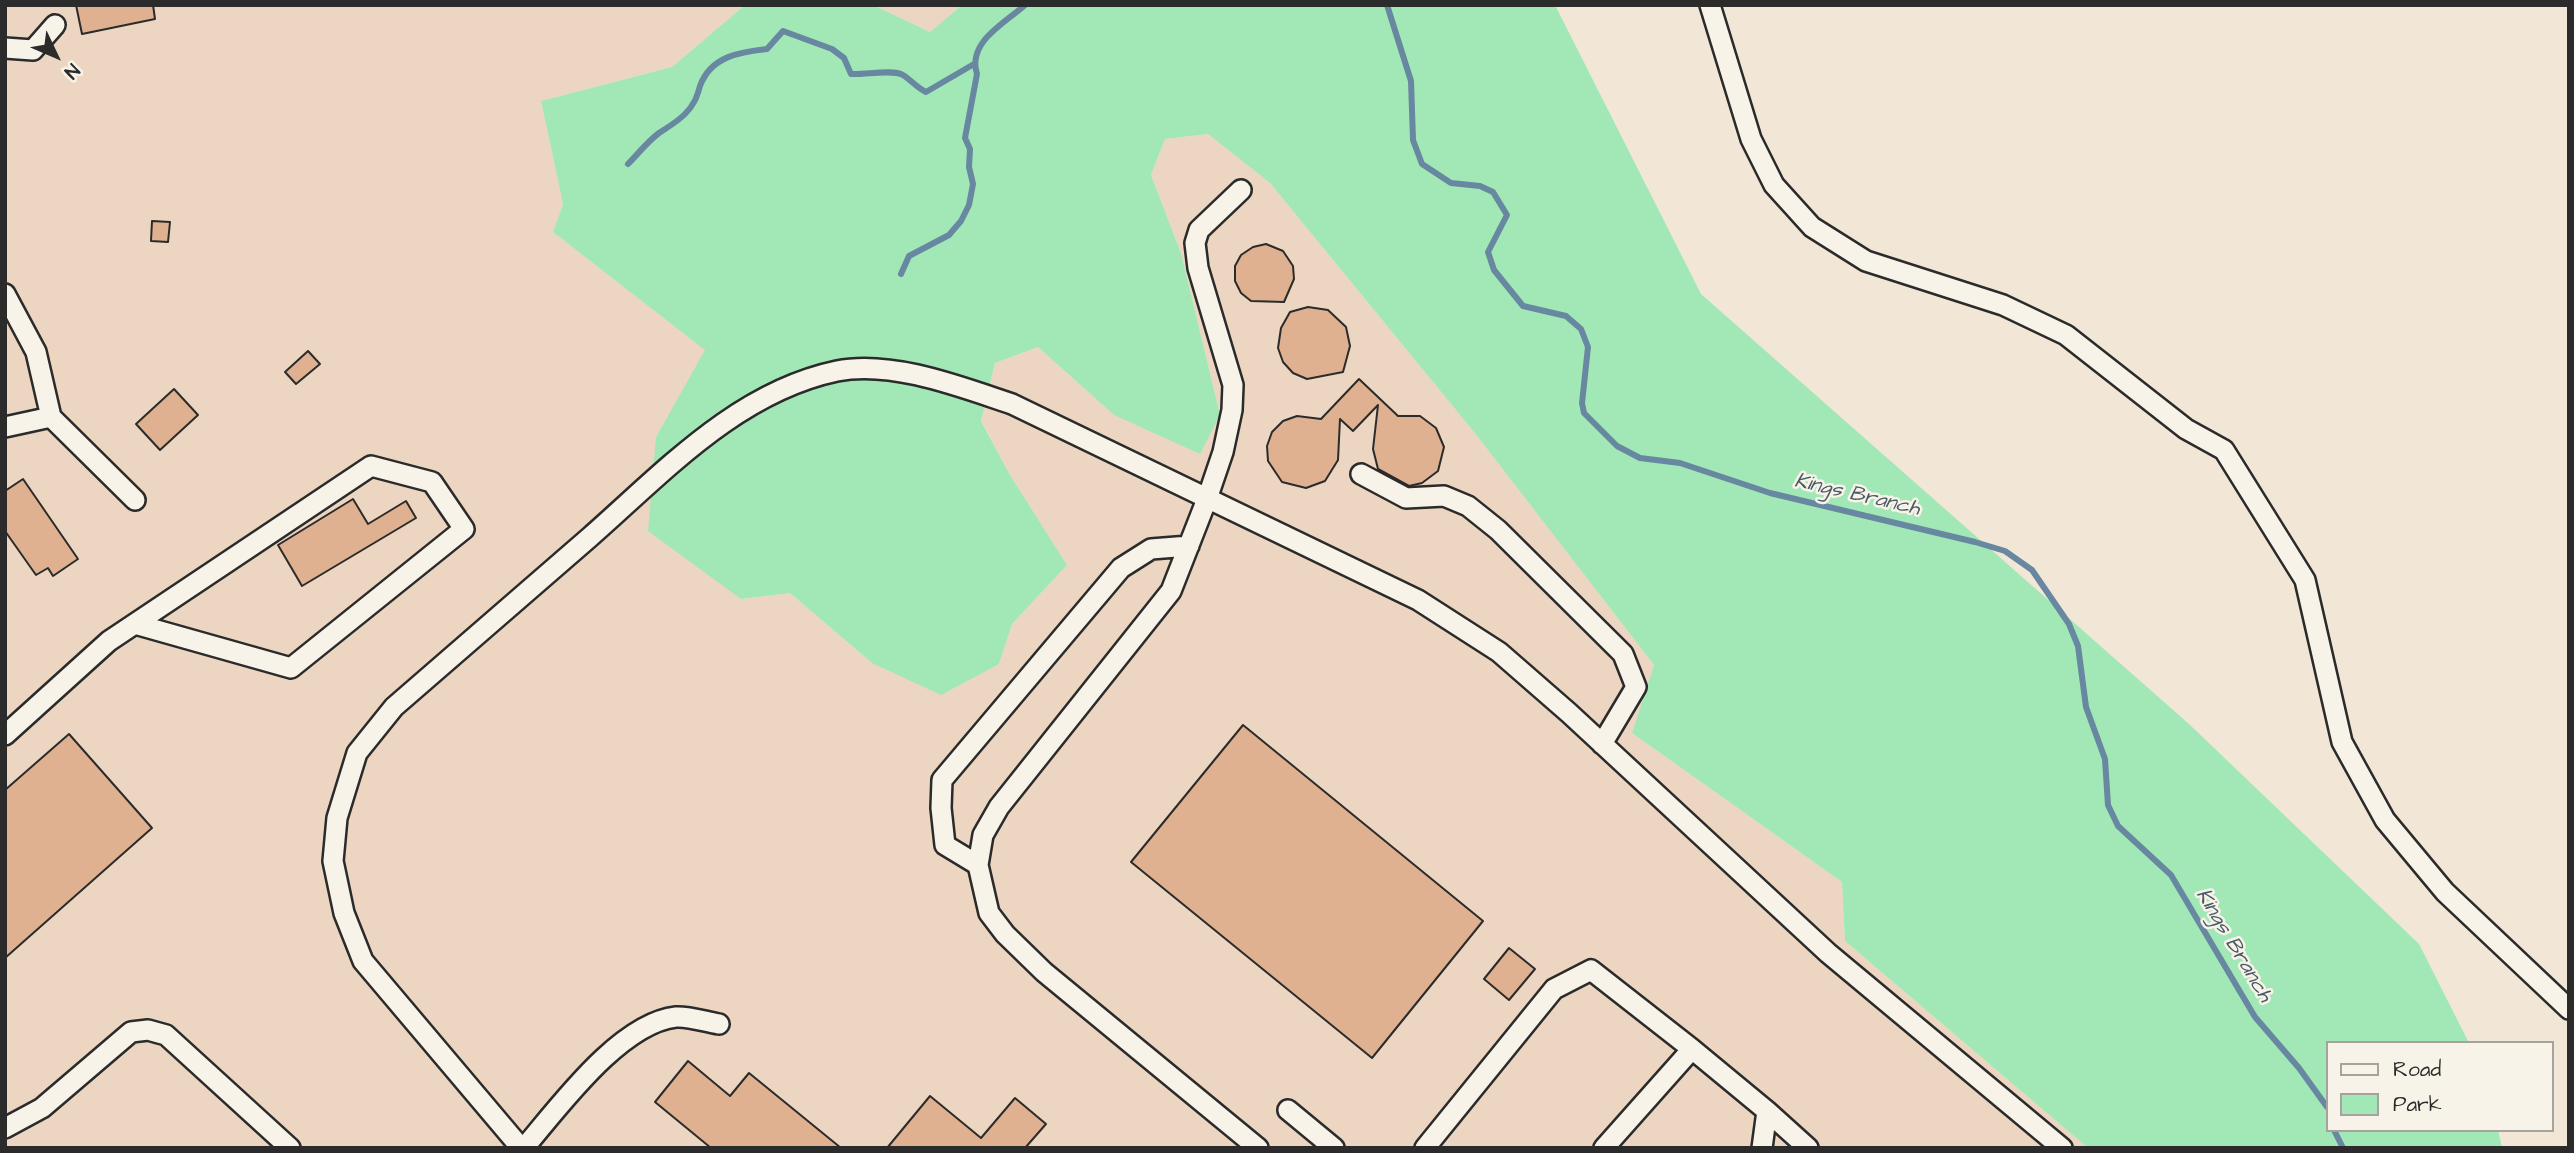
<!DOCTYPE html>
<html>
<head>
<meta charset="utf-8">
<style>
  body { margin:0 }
  #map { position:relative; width:2574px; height:1153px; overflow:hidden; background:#f2e6d6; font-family:"Architects Daughter",sans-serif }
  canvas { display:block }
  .frame { position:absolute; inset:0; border:7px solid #2b2b2b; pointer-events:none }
  .legend { position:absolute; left:2326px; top:1041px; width:228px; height:91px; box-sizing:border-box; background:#f7f3e8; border:2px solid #a5a39c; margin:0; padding:9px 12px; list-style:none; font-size:21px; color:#2b2b2b }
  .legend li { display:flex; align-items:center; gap:14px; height:35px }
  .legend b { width:35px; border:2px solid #a5a39c }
  .north { position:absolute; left:21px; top:21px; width:70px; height:70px; -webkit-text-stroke:5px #f7f3e8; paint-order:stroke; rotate:134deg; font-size:19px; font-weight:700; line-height:28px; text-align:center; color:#2b2b2b }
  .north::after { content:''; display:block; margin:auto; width:24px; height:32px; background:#2b2b2b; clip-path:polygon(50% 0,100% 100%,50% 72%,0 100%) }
</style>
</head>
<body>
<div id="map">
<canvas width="2574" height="1153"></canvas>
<div class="frame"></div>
<ul class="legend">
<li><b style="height:9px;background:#f7f3e8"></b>Road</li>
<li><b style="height:19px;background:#a1e8b6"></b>Park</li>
</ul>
<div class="north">N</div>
</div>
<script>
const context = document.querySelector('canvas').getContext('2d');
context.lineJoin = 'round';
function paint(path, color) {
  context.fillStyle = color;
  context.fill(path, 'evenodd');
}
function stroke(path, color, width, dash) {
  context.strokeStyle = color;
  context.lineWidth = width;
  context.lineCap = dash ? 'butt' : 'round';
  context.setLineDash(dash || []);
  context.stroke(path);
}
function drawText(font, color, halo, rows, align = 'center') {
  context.font = font + ' "Architects Daughter",sans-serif';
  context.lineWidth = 5;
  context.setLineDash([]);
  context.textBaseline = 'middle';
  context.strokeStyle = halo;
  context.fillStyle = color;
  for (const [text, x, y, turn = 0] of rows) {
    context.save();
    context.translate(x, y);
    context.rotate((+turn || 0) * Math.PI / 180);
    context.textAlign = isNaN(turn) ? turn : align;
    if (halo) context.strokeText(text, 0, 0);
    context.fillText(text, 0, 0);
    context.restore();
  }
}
paint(new Path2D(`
  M5,5H745L672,67L541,101L563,204L553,232L706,350L656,437L741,599L790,593L872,663L999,664L1012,624L1067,565L1010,475L981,420L995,363L1038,347L1114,415H1220L1181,253L1151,175L1165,139L1208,134L1270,183L1474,432L1654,665L1632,733L1842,882L1845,941L2088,1148H5Z
  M873,5H962L930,32Z`), '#ecd6c1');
paint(new Path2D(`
  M745,5H873L930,32L962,5H1555L1701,294L2189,724L2419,944L2469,1043H2327V1130H2498L2502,1148H2088L1845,941L1842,882L1632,733L1654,665L1474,432L1270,183L1208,134L1165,139L1151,175L1181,253L1220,415L1200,454L1114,415L1038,347L995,363L981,421L1010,475L1067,565L1012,624L999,664L941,695L872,663L790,593L741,599L648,531L656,437L705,350L553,232L563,204L541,101L672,67Z`), '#a1e8b6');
stroke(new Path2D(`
  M1387,5L1411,81L1413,140L1422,164L1451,183L1480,186L1493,192L1507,215L1488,252L1494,270L1523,306L1566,316L1581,329L1588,347L1582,403L1584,413L1617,446L1640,458L1680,463L1770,493L1975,542L2005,551L2032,570L2069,624L2078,646L2086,707L2105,759L2108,805L2118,826L2171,875L2255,1017L2299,1068L2327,1107
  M628,164C638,154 647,142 659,133C668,127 677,122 685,114C694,105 697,97 700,86C711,56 740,52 767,49L783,31L832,49L844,58L851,74C865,75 893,69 903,75C911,80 917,88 926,92L974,64
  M901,274L909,256L949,235L961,221L969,205L973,184L969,167L970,149L965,138L977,74C967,42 1004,24 1025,5
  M2334,1130L2343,1148`), '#6887a0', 6);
const building = new Path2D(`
  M76,5H153L155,19L82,34Z
  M152,221L170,222L168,242L151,241Z
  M1266,244L1283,251L1293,266L1294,279L1284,302L1251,301L1241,293L1235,281V266L1241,255L1253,247Z
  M1308,307L1328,310L1346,327L1350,346L1343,372L1307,379L1293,373L1283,362L1278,348L1281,328L1290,312Z
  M308,351L320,364L296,384L285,372Z
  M1359,379L1398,416H1420L1436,428L1444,447L1438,471L1422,483L1409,486L1378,469L1373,449L1378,405L1353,431L1340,419L1338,460L1325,481L1306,488L1282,482L1268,461L1267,446L1272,432L1283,421L1297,416L1321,419Z
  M174,389L198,415L160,450L136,424Z
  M23,479L78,559L53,576L48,568L36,575L5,531V491Z
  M353,499L368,524L406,501L416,518L302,586L278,545Z
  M1243,725L1483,921L1372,1058L1131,862Z
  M69,734L152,828L5,958V790Z
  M1509,948L1535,969L1509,1000L1484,979Z
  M688,1061L730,1096L749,1073L841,1148H711L655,1102Z
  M930,1096L981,1138L1015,1098L1046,1124L1025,1148H887Z`);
paint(building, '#dfb190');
stroke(building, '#2b2b2b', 2);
const minor = new Path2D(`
  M1710,5L1751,139L1774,185L1812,227L1866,261L2003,305L2066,335L2186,429L2224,450L2305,580L2342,742L2385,820L2445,892L2569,1009
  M5,48L33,50L55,25
  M1241,190L1199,230L1195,243L1198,268L1233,385L1232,410L1223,452L1207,499L1171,591L999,807L983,835L978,865L989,913L1005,934L1044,972L1258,1148
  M5,294L36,352L51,417
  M5,427L51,417L135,500
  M1361,474L1406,498L1444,496L1468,506L1498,530L1623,654L1636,687L1602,744
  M5,735L109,641L371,466L432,482L464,529L291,668L135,624
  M978,865L945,845L941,808L942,780L1121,568L1151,549L1189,546
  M1692,1049L1767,1111L1762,1148
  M1288,1110L1334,1148
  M1767,1111L1808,1148
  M5,1128L42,1108L131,1032L148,1030L166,1035L290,1148
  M521,1148L363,961L344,913L333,861L337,818L357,753L394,707C460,650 525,593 590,537C664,472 737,392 837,371C892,360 961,387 1012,404L1418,600L1499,652L1569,713L1828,953L2062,1148
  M524,1148C559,1107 620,1023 676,1017C689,1016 706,1022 719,1024
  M1425,1148L1554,989L1591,970L1692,1049L1604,1148`);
stroke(minor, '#2b2b2b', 24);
stroke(minor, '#f7f3e8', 19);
drawText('italic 21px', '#4a5966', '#f7f3e8', [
  ["Kings Branch",1857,496,13],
  ["Kings Branch",2233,946,59]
]);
</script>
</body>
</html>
